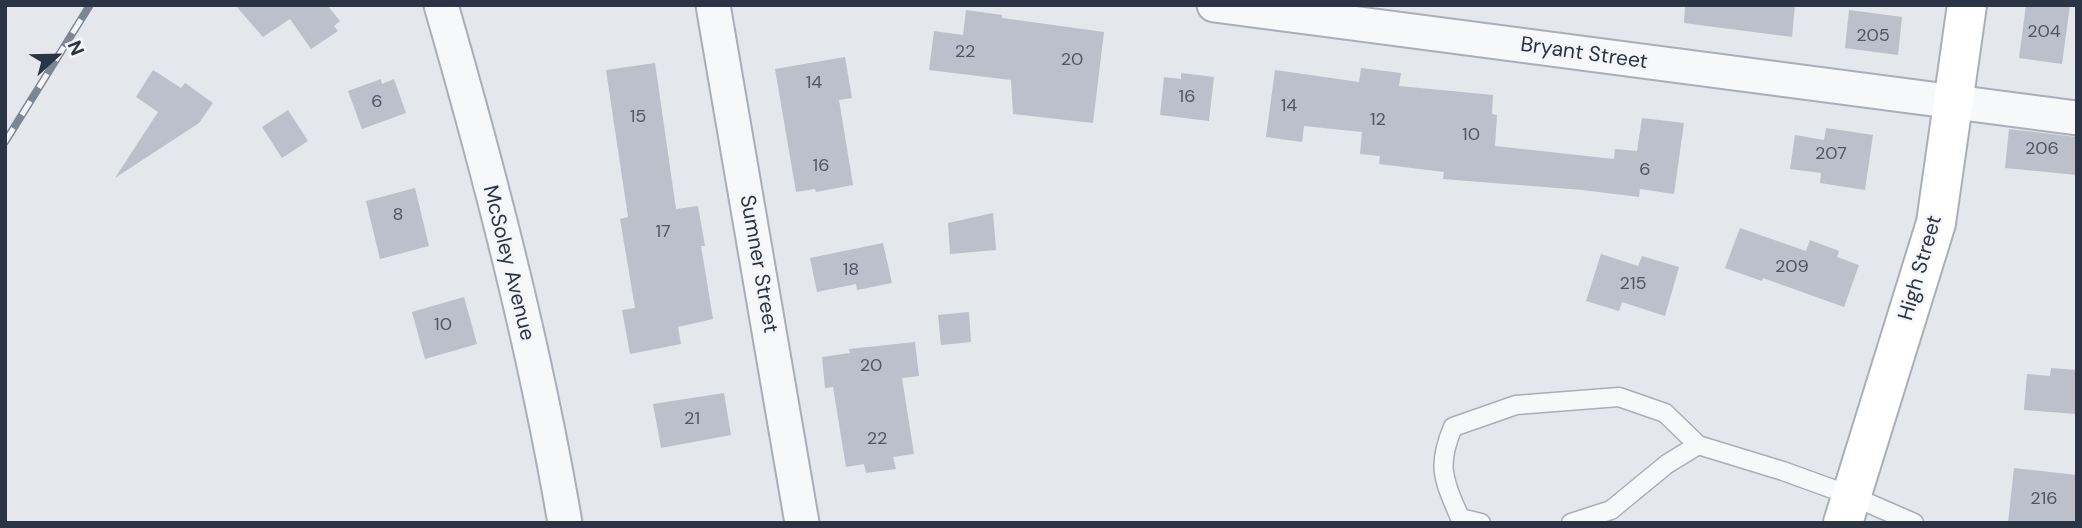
<!DOCTYPE html>
<html>
<head>
<meta charset="utf-8">
<style>
  body { margin:0 }
  #map { position:relative; width:2082px; height:528px; overflow:hidden; background:#e4e7ec; font-family:"DM Sans",sans-serif }
  canvas { display:block }
  .frame { position:absolute; inset:0; border:7px solid #2b3445; pointer-events:none }
  .north { position:absolute; left:21px; top:21px; width:70px; height:70px; -webkit-text-stroke:5px #f4f6f9; paint-order:stroke; rotate:68deg; font-size:19px; font-weight:700; line-height:28px; text-align:center; color:#2b3445 }
  .north::after { content:''; display:block; margin:auto; width:24px; height:32px; background:#2b3445; clip-path:polygon(50% 0,100% 100%,50% 72%,0 100%) }
</style>
</head>
<body>
<div id="map">
<canvas width="2082" height="528"></canvas>
<div class="frame"></div>
<div class="north">N</div>
</div>
<script>
const context = document.querySelector('canvas').getContext('2d');
context.lineJoin = 'round';
function paint(path, color) {
  context.fillStyle = color;
  context.fill(path, 'evenodd');
}
function stroke(path, color, width, dash) {
  context.strokeStyle = color;
  context.lineWidth = width;
  context.lineCap = dash ? 'butt' : 'round';
  context.setLineDash(dash || []);
  context.stroke(path);
}
function drawText(font, color, halo, rows, align = 'center') {
  context.font = font + ' "DM Sans",sans-serif';
  context.lineWidth = 5;
  context.setLineDash([]);
  context.textBaseline = 'middle';
  context.strokeStyle = halo;
  context.fillStyle = color;
  for (const [text, x, y, turn = 0] of rows) {
    context.save();
    context.translate(x, y);
    context.rotate((+turn || 0) * Math.PI / 180);
    context.textAlign = isNaN(turn) ? turn : align;
    if (halo) context.strokeText(text, 0, 0);
    context.fillText(text, 0, 0);
    context.restore();
  }
}
paint(new Path2D(`
  M235,5H327L340,21L334,26L338,31L311,49L290,19L263,37Z
  M1685,5H1795L1792,37L1684,23Z
  M2026,5H2070L2062,64L2019,58Z
  M966,10L1002,15V18L1104,32L1093,123L1013,114L1011,80L929,70L934,31L963,35Z
  M1849,10L1902,17L1898,55L1845,48Z
  M845,57L852,98L839,100L853,185L816,192L815,189L796,192L775,69Z
  M655,63L676,209L698,206L705,246H701L713,319L678,327L681,344L630,354L622,310L635,308L620,219L628,217L606,70Z
  M1361,68L1401,73L1399,86L1493,95L1492,114L1497,115L1495,146L1614,159L1615,149L1637,151L1642,118L1684,123L1674,194L1640,189L1639,197L1582,190L1443,179L1444,172L1379,164L1380,156L1360,154L1362,132L1304,126L1302,142L1266,137L1275,70L1359,82Z
  M153,70L181,88L185,83L213,103L199,123L115,178L158,112L136,97Z
  M1181,73L1214,77L1209,121L1160,115L1164,77L1181,79Z
  M381,79L382,84L394,79L406,113L362,129L348,91Z
  M288,110L308,141L282,158L262,127Z
  M1826,128L1873,135L1865,190L1820,183L1821,173L1790,169L1795,135L1824,140Z
  M2009,129L2077,137V175L2005,168Z
  M415,188L429,246L380,259L366,201Z
  M993,213L996,250L950,254L948,223Z
  M1740,228L1806,251L1810,240L1839,251L1837,257L1859,265L1844,307L1763,278L1762,281L1725,268Z
  M883,243L892,283L857,290L856,284L817,292L810,258Z
  M1601,254L1638,266L1642,256L1679,267L1665,316L1622,302L1619,311L1586,301Z
  M464,297L477,344L425,359L412,312Z
  M969,312L971,342L941,345L938,315Z
  M915,342L919,376L902,378L914,454L893,457L896,469L866,473L864,464L846,467L833,387L825,388L822,357L850,353L849,349Z
  M2051,368L2077,370V414L2024,410L2027,374L2050,376Z
  M724,393L731,435L661,448L653,404Z
  M2014,468L2077,475V523H2008Z`), '#bbc0ca');
const lane = new Path2D(`
  M1481,523L1460,518C1444,480 1436,467 1453,427L1516,405L1619,397L1665,413L1698,445L1783,471L1852,496L1914,523
  M1571,523L1611,510L1667,464L1698,445`);
const street = new Path2D(`
  M441,5C490,175 535,348 565,523
  M713,5L802,523
  M1214,5L2077,118`);
const secondary = new Path2D(`
  M1843,523L1936,223L1967,5`);
stroke(lane, '#a9aeb7', 21);
stroke(street, '#a9aeb7', 37);
stroke(secondary, '#a9aeb7', 42);
stroke(lane, '#f7f8fa', 18);
stroke(street, '#f7f8fa', 33);
stroke(secondary, '#fff', 38);
const rail = new Path2D(`
  M5,142L90,5`);
stroke(rail, '#7d8696', 8);
stroke(rail, '#f4f6f9', 5, [16]);
drawText('18px', '#4f5766', null, [
  ["204",2044,32],
  ["205",1873,36],
  ["22",965,52],
  ["20",1072,60],
  ["14",814,83],
  ["16",1187,97],
  ["6",377,102],
  ["14",1289,106],
  ["15",638,117],
  ["12",1378,120],
  ["10",1471,135],
  ["206",2042,149],
  ["207",1831,154],
  ["16",821,166],
  ["6",1645,170],
  ["8",398,215],
  ["17",663,232],
  ["209",1792,267],
  ["18",851,270],
  ["215",1633,284],
  ["10",443,325],
  ["20",871,366],
  ["21",692,419],
  ["22",877,439],
  ["216",2044,499]
]);
drawText('21px', '#2b3445', '#f4f6f9', [
  ["Bryant Street",1584,54,8],
  ["McSoley Avenue",508,263,76],
  ["Sumner Street",758,264,80],
  ["High Street",1921,268,-74]
]);
</script>
</body>
</html>
